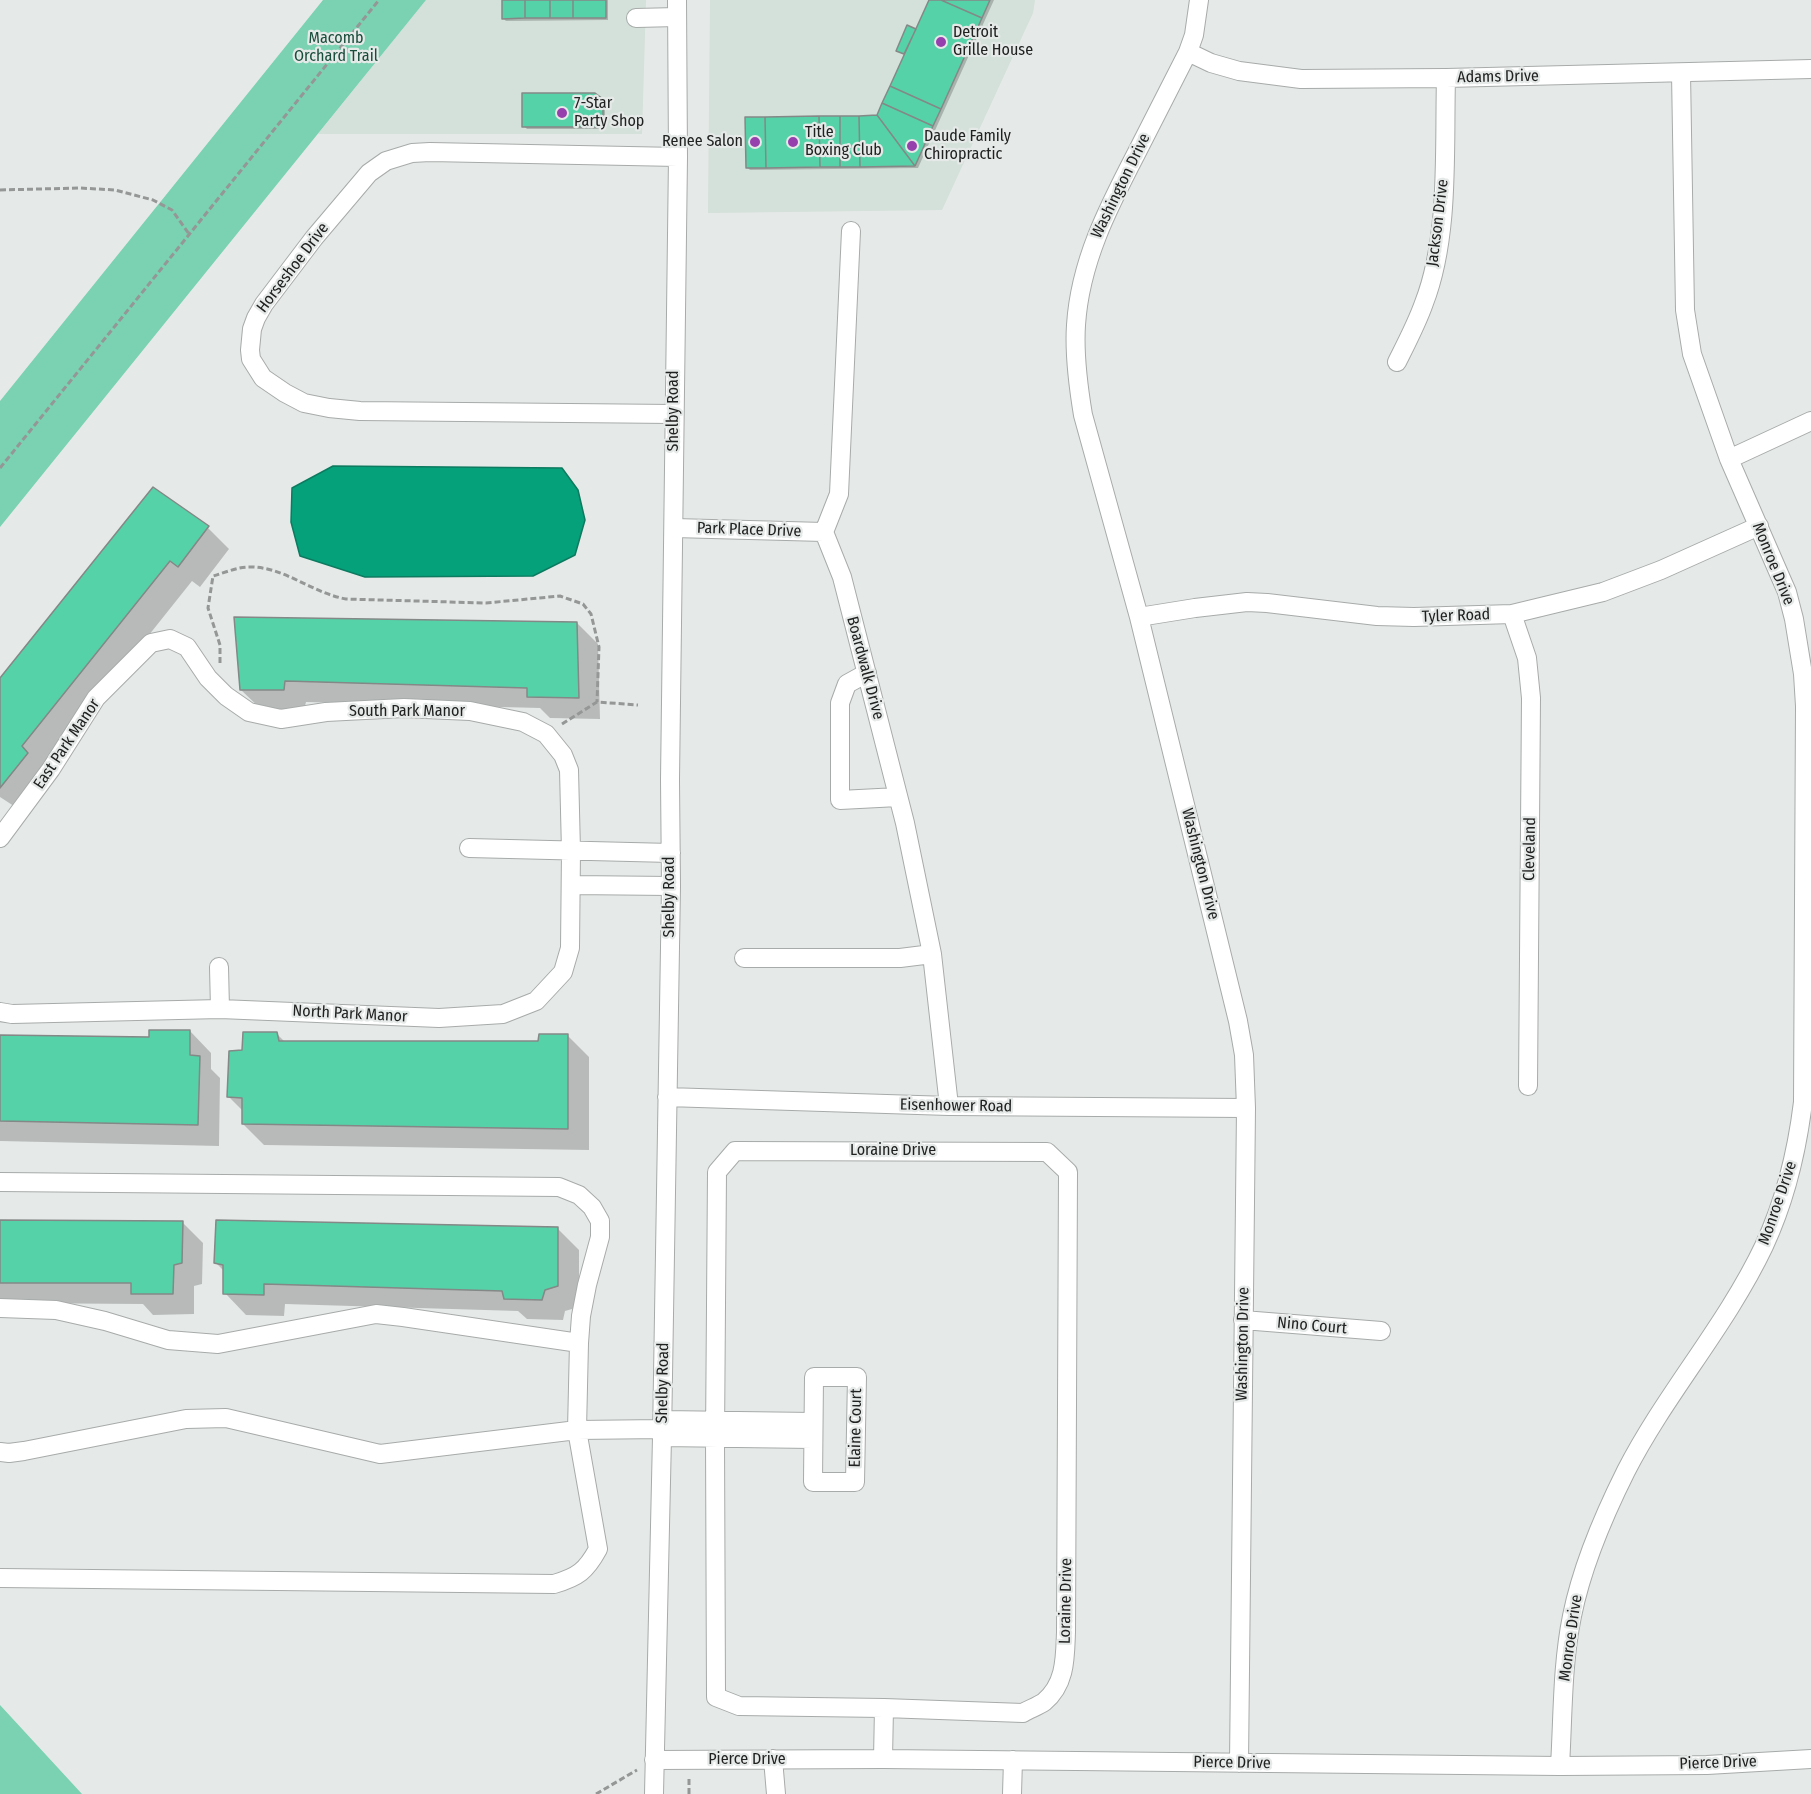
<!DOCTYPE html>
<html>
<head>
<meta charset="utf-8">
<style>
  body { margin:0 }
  canvas { display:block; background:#e5e9e7 }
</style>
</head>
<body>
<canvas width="1811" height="1794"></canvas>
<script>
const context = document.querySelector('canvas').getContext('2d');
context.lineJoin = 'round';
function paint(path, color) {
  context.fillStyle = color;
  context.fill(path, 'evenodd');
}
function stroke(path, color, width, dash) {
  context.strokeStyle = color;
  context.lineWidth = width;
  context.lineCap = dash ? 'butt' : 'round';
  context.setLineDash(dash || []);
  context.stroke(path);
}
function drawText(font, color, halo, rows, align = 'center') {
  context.font = font + ' "Fira Sans Condensed",sans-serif';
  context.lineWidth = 4.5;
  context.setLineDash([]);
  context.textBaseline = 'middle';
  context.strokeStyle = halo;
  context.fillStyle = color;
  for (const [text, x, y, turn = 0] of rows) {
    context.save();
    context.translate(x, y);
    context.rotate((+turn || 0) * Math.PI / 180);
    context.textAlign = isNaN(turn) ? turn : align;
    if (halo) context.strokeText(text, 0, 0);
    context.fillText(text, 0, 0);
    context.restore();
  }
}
paint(new Path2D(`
  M426,0H646L642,134H318Z
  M710,0H1035L1033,13L942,210L708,213Z`), '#d4e0da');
paint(new Path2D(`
  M323,0H426L0,527V401Z
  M0,1705L82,1794H0Z`), '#7ad2b2');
const water = new Path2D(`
  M333,466L562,468L578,490L585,520L575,555L533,576L365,577L300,556L291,522L292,488Z`);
paint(water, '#05a17b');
stroke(water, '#0d7b60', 1.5);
paint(new Path2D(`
  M503,0H608V20L506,21L503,18Z
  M930,0H994L918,168L750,170L747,167L878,117L905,55L898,50L916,31Z
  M602,100L605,103V129H527L524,126Z
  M153,489L208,528L229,549L200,587L192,581L43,768L20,810L0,797V680Z
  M236,618L577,623L598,644L600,719L550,718L540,708L306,702L304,710L263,711L241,690Z
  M190,1031L211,1053V1069L220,1078L219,1146L0,1141V1037L150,1038Z
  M276,1033L285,1042L540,1043L568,1036L589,1057V1150L264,1145L243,1124V1111L229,1097L243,1051Z
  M0,1221L182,1222L203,1243L202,1284L194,1286V1314L153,1315L143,1304L0,1303Z
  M558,1229L579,1250V1307L565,1311L563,1320L527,1319L518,1311L285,1304L284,1316L246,1315L225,1293L224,1271L216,1263Z`), '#0003');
const building = new Path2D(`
  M502,0H525V18L502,19Z
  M525,0H550V18H525Z
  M550,0H573V18H550Z
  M573,0H606V18H573Z
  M929,0H941L982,18L941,109L890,86Z
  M941,0H990L982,18Z
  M907,25L916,29L904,54L896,51Z
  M890,86L941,109L933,126L882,103Z
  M522,93H595L603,99V127H522Z
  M882,103L933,126L915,166L877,115Z
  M877,115L915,166L860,167L859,116Z
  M819,116H840V167H820Z
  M819,116L820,167L766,168L765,117Z
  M840,116H859L860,167H840Z
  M745,117H765L766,168H746Z
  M153,487L209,526L178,567L170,561L22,746L28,753L0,788V678Z
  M234,617L577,622L579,698L527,697V688L285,681L284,690H240Z
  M149,1030H190V1055L200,1056L198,1125L0,1121V1035L149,1037Z
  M243,1032H277L279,1041H538L539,1034H568V1129L242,1124V1098L227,1097L229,1051L242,1050Z
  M0,1220L183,1221L182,1263L174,1265L173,1294H131V1283H0Z
  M216,1220L558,1227V1286L545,1290L542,1300L504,1299L502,1291L264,1284V1295L223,1294V1265L214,1263Z`);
paint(building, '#55d2a8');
stroke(building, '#848886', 1.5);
const minor = new Path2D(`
  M1199,0L1194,35L1188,52C1171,86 1153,120 1136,154C1108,208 1080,262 1076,325C1074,355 1078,385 1083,415L1139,617L1238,1021L1244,1055L1246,1108L1239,1763
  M636,18L677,17
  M1188,52L1211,63L1239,71L1301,79L1446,78L1811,69
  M851,231L839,494L824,532L842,577L905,823L932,954L949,1106
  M1397,362C1407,342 1417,323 1424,303C1450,236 1444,149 1446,78
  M673,414L360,411L329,408L304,403L285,393L263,378L251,359L250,350L252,329L256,318L264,304L314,238L369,173L386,161L412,153L430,152L678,157
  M1729,459L1811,421
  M674,528L824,532
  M1512,614L1527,658L1531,698L1528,1086
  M1139,617L1195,608L1247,602L1267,603L1377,616L1414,617L1512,614L1603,592L1661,570L1759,526
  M867,673L847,684L840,703V800L898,797
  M0,838L51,769L96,698L151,643L170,639L187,647L208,678L226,696L249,712L281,719L326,712L404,708L470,711L523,722L546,734L563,755L569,770L571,851L570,948L563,972L536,1001L503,1014L439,1018L220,1009L12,1014L0,1012
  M469,848L671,853
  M571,885L671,886
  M744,958H900L932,954
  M219,967L220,1009
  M667,1097L949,1106L1246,1108
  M735,1151L1047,1152L1068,1172L1066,1632C1065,1657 1066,1684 1044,1702C1038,1706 1030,1709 1023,1713L884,1708L739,1706L716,1697L715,1438L717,1172Z
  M0,1182L559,1187L579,1195L592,1207L600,1221V1237L587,1285L581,1316L579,1343L577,1430L598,1549C586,1571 578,1577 554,1584L0,1578
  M0,1308L56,1310L105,1321L168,1340L218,1344L376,1314L403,1317L579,1343
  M1243,1320L1381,1331
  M814,1377H857L855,1482H813Z
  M662,1420L813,1422
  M662,1437L813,1439
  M0,1452L9,1453L24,1451L186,1419L226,1418L380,1454L577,1430L662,1429
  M773,1759L776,1794
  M883,1759L884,1708
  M654,1760L883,1759L1560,1766L1707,1765L1811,1759
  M1560,1766C1563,1716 1562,1665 1572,1616C1582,1566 1603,1517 1626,1471C1666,1393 1726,1326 1764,1246C1785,1201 1797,1151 1803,1102L1805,706L1803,674L1794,619L1787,592L1729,459L1692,354L1685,310L1681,73
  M654,1794L662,1437L671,886L670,780L678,157L677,0
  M1012,1794L1013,1760`);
stroke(minor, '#a7aba9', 20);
stroke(new Path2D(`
  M0,190L79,188L115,190L153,200L172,210L189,234
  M0,468L379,0
  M220,663V645L208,608L213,576C224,573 237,567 249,567C283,566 312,593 346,599L486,603L560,596L583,604L591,614L599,647L597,702
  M562,724L597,702L638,705
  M596,1794L637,1770
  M689,1794V1778`), '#949796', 3, [6, 3]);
stroke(minor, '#fff', 18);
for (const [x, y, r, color] of [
  [941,42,6,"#9540ad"],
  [562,113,6,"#9540ad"],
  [755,142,6,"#9540ad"],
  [793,142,6,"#9540ad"],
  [912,146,6,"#9540ad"]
]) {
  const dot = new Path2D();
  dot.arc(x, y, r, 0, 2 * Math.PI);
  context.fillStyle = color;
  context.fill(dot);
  stroke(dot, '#e5e9e7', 2);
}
drawText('16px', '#202121', '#e5e9e7', [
  ["Detroit",953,33],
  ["Grille House",953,51],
  ["7-Star",574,104],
  ["Party Shop",574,122],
  ["Title",805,133],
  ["Boxing Club",805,151],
  ["Daude Family",924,137],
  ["Chiropractic",924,155],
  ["Renee Salon",743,142,"right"]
], 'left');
drawText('16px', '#184c3b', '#e5e9e7', [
  ["Macomb",336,39],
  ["Orchard Trail",336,57]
]);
drawText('16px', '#202121', '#e5e9e7', [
  ["Adams Drive",1498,77,-1],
  ["Washington Drive",1121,186,-64],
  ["Jackson Drive",1438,223,-83],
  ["Horseshoe Drive",293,268,-53],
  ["Shelby Road",674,411,-90],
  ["Park Place Drive",749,530,2],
  ["Monroe Drive",1773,564,68],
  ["Tyler Road",1456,616,-2],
  ["Boardwalk Drive",865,668,75],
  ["South Park Manor",407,712],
  ["East Park Manor",67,744,-56],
  ["Cleveland",1530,849,-89],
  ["Washington Drive",1200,864,76],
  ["Shelby Road",670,897,-90],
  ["North Park Manor",350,1014,3],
  ["Eisenhower Road",956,1106,1],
  ["Loraine Drive",893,1151],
  ["Monroe Drive",1778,1203,-71],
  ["Nino Court",1312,1326,5],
  ["Washington Drive",1243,1344,-89],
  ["Shelby Road",663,1383,-89],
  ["Elaine Court",856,1428,-89],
  ["Loraine Drive",1066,1601,-89],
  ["Monroe Drive",1571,1638,-82],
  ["Pierce Drive",747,1760],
  ["Pierce Drive",1232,1763,1],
  ["Pierce Drive",1718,1763,-2]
]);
</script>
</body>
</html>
